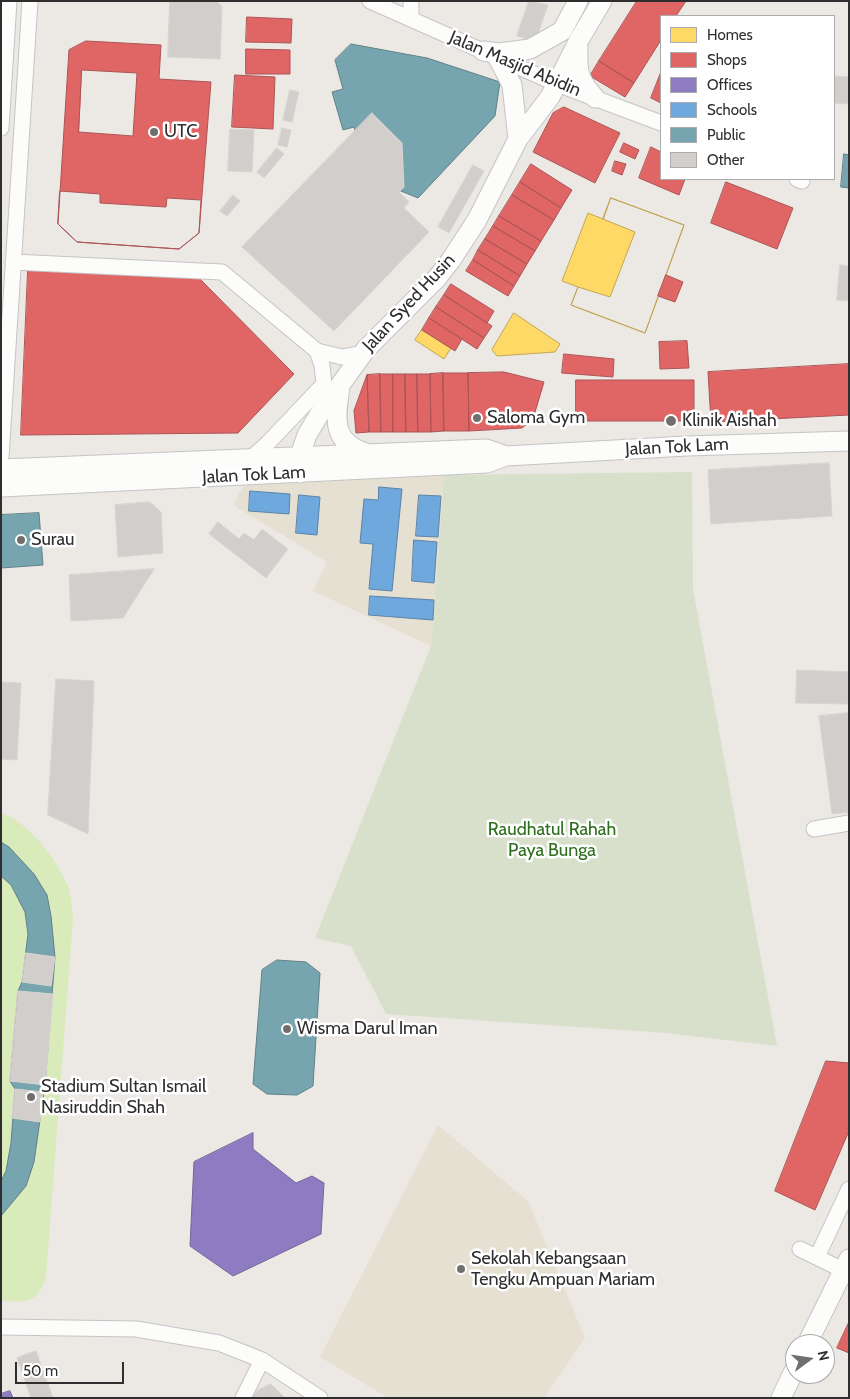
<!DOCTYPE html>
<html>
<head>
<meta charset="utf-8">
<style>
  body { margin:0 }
  #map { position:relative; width:850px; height:1399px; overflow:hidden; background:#ece8e4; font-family:Cabin,sans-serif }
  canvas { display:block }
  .frame { position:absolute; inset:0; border:2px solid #2e2e2e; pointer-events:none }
  .legend { position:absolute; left:660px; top:15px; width:175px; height:165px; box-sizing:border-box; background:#fff; border:1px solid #ababab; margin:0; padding:6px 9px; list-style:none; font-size:15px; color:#2e2e2e }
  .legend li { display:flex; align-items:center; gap:10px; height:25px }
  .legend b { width:25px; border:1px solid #ababab }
  .north { position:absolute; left:785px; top:1334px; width:50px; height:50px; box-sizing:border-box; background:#fff; border:1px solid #ababab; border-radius:50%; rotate:76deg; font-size:14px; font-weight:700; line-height:20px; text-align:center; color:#2e2e2e }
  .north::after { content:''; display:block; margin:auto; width:18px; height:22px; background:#706f6e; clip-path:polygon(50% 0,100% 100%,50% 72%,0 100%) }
  .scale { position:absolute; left:15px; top:1362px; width:109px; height:22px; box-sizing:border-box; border:2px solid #2e2e2e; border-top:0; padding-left:6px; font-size:15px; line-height:18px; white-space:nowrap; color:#2e2e2e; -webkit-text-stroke:4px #fff; paint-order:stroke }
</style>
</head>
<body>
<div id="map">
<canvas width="850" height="1399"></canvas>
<div class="frame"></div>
<ul class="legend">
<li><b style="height:14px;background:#ffd966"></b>Homes</li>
<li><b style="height:14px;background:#e06666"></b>Shops</li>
<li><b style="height:14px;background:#8e7cc3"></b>Offices</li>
<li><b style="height:14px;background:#6fa8dc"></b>Schools</li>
<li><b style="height:14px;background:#76a5af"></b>Public</li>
<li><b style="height:14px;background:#d1cecb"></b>Other</li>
</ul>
<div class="north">N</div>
<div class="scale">50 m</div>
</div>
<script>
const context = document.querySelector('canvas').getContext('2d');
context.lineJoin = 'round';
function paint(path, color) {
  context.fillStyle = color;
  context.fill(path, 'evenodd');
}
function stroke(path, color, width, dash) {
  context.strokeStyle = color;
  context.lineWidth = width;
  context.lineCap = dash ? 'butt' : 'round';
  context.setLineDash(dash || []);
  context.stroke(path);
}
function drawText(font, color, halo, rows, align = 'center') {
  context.font = font + ' Cabin,sans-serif';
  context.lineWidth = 5;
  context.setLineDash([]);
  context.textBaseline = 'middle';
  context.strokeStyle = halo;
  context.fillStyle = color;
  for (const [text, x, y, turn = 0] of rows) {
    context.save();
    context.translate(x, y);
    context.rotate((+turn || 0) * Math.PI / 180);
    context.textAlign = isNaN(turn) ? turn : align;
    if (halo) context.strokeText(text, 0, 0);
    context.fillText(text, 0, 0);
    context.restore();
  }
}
paint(new Path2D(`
  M444,475L431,646L313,591L327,562L233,505L246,481Z
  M438,1125L528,1201L585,1338L544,1398H388L320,1357Z`), '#e6e0d3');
paint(new Path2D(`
  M692,472L693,589L777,1046L666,1033L386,1014L351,946L315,938L431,646L444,475Z`), '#d8e0cc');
paint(new Path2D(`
  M1,813C27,820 59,862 68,887C71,896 72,908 73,918L46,1277C37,1304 27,1302 1,1301Z`), '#d9eabb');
const homes = new Path2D(`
  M611,198L684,225L645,333L571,305L578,287L610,297L635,232L603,219Z
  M611,198L684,225L645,333L571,305L578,287L562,281L588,213L603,219Z
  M514,313L560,344L555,352L497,356L492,350Z
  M422,330L451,348L444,359L415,340Z`);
paint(homes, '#ffd966');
stroke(homes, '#c0a655', 1);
const shops = new Path2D(`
  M637,1H686L676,16H661V40L634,83L599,61Z
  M247,17L292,19L291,43L246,42Z
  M86,41L161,45L159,79L211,82L199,233L179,249L77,242L58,224L69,50Z
  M246,49L290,50V74H246Z
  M599,61L634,83L625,97L590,76Z
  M82,70L137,73L133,136L79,132Z
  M661,72V103L651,98Z
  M235,75L275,77L273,129L232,127Z
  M564,107L620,133L595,183L533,152L553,113Z
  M624,143L639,150L635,159L620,152Z
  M651,147L661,152V179H685L679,195L639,178Z
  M615,161L626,164L622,175L612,171Z
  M531,164L572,190L561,208L520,182Z
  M520,182L561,208L554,220L512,195Z
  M726,182L793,208L777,249L711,223Z
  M60,191L100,194V203L166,207L167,198L201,200L199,233L179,249L77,242L58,224Z
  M512,195L554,220L541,241L499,216Z
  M499,216L541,241L535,251L493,226Z
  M493,226L535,251L527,264L485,239Z
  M485,239L527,264L520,276L478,250Z
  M478,250L520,276L514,286L473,260Z
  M473,260L514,286L508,296L466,271Z
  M28,270L199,278L294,374L238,433L21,435Z
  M666,275L683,282L675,302L658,296Z
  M451,284L494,311L487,323L444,295Z
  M444,295L492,326L484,338L436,307Z
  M436,307L484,338L477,349L429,318Z
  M429,318L462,339L455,351L422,330Z
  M687,341L689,368L660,369L659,342Z
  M564,354L614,359L613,377L562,373Z
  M849,364V415L711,422L708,372Z
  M504,372L544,382L533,419L522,428L469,431L468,373Z
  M443,373H468L469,431H444Z
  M443,373L444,431L431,432L430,374Z
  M380,374L381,432H369L367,375Z
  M380,374H393V432H381Z
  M393,374H405L406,432H393Z
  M405,374H417L418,432H406Z
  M417,374H430L431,432H418Z
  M367,375L369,432L356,433L354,411Z
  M576,380H694V421H576Z
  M826,1061L849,1063V1131L815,1210L775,1191Z
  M849,1322V1353L837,1348Z`);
paint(shops, '#e06666');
stroke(shops, '#ab5555', 1);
const offices = new Path2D(`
  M253,1133V1149L296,1183L312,1176L324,1183L321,1234L233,1276L190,1246L194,1162Z
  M10,1391L13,1398H1V1394Z`);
paint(offices, '#8e7cc3');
stroke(offices, '#716596', 1);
const schools = new Path2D(`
  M379,487L402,489L392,591L369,589L373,544L360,543L364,499L378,500Z
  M250,491L290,494L289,514L249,511Z
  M299,495L320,497L317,535L296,533Z
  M419,495L441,496L438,537L416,536Z
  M414,540L437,542L434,583L412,581Z
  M370,596L434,600L433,620L369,615Z`);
paint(schools, '#6fa8dc');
stroke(schools, '#5c83a8', 1);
const public = new Path2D(`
  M351,44L427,58L500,82L495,116L418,198L369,178L354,127L343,130L332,92L343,89L335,60Z
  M844,154L849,155V188L841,187Z
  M39,513L43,565L1,568V515Z
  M1,842L9,847L34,874L47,895L51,916L55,957L45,1085L34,1162L26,1186L1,1216V1181L6,1171L11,1143L15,1089L10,1081L18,991L22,982L28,934L25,912L11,885L1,876Z
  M277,960L306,962L320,973L313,1086L297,1095L267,1094L253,1084L262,970Z`);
paint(public, '#76a5af');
stroke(public, '#608188', 1);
const building = new Path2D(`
  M170,1H216L222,6L220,59L168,57Z
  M529,1L548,5L535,42L517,36Z
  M834,76L849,77V104L834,103Z
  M290,90L299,92L292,122L283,120Z
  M372,113L402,143L404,187L399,192L409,202L404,208L429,232L334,331L242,247Z
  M282,128L291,130L287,147L278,145Z
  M230,129L254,130L252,172L228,171Z
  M277,148L284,154L264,178L257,172Z
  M473,165L484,171L449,233L438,227Z
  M233,195L240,201L227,216L220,211Z
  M840,265L849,266V301L837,300Z
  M829,463L832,516L711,524L708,470Z
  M150,502L161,512L163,553L118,557L115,505Z
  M218,522L239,539L244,533L254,540L262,529L288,549L266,578L209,534Z
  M154,569L123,618L71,621L69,575Z
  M797,670L849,672V704L796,703Z
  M56,679L94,681L88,834L48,815Z
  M1,682L21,683L17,760L1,759Z
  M849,713V812L832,814L819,716Z
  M26,953L55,957L51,986L22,982Z
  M18,991L53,994L45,1085L10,1081Z
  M15,1089L43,1092L40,1122L12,1118Z
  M36,1351L53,1398H31L17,1358Z
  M271,1384L285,1398H252L258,1390Z`);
paint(building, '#d1cecb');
stroke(building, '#d7d4d0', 1);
const minor = new Path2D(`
  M370,1L557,84L661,123
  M411,1V19
  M1,128L9,1
  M797,179L802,181
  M13,262L222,272L317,351L342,357L363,353
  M1,457L30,1
  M250,459L268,443L324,384L322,365L317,351
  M814,829L849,823
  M800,1249L843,1270
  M817,1257L849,1189
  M1,1327L136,1329L219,1343L262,1360L320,1398
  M243,1398L262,1360`);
const tertiary = new Path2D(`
  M578,47C577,71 578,80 595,98
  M483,51L499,53L530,49L562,31L578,1
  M498,58L512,85L518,139
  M340,386C336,418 330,441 366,453
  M1,469L486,449L506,456
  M300,473L299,458L307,435L320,413L366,349L437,278L451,260L477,220L518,139L550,97L579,40L602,1
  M1,487L487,463L506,456L687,446L849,441
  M807,1344L849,1259
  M781,1398L795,1369`);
stroke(minor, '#c5c4c5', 17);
stroke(tertiary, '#c5c4c5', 21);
stroke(minor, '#fcfcfb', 15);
stroke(tertiary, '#fcfcfb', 19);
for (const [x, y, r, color] of [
  [154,132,5,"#706f6e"],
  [477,418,5,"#706f6e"],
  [671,421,6,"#706f6e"],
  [21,540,5,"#706f6e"],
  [287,1029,5,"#706f6e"],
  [31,1097,5,"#706f6e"],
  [461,1269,5,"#706f6e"]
]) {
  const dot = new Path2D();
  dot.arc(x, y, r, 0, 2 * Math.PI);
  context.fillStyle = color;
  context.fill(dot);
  stroke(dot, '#fff', 2);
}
drawText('18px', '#2e2e2e', '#fff', [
  ["Jalan Masjid Abidin",515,64,23],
  ["Jalan Syed Husin",409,303,-47],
  ["Jalan Tok Lam",677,447,-3],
  ["Jalan Tok Lam",254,475,-3]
]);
drawText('18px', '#2e2e2e', '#fff', [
  ["UTC",164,132],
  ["Saloma Gym",487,418],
  ["Klinik Aishah",682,421],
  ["Surau",31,540],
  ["Wisma Darul Iman",297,1029],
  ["Stadium Sultan Ismail",41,1087],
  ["Nasiruddin Shah",41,1108],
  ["Sekolah Kebangsaan",471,1259],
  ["Tengku Ampuan Mariam",471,1280]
], 'left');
drawText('18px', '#2c6e1b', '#fff', [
  ["Raudhatul Rahah",552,830],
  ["Paya Bunga",552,851]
]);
</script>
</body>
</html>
